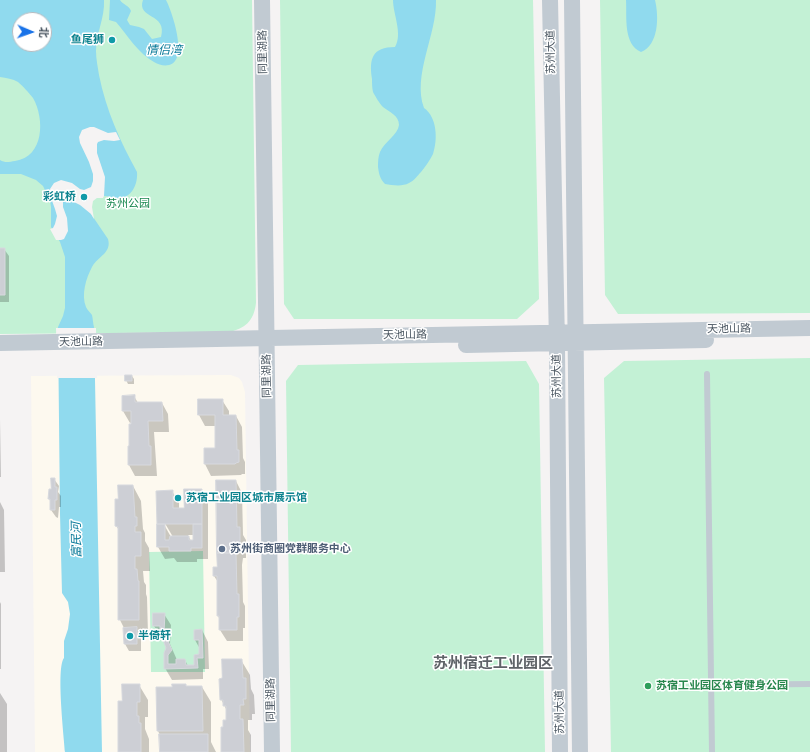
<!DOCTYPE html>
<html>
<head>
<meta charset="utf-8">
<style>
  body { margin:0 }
  #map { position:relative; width:810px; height:752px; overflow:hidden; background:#f5f3f3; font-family:Rubik,"Noto Sans SC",sans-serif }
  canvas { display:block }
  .north { position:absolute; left:12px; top:12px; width:40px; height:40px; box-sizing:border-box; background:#fff; border:1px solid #b7bbc0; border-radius:50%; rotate:92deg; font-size:11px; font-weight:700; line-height:16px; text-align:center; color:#4a5661 }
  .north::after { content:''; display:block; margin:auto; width:14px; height:18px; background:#1a73e8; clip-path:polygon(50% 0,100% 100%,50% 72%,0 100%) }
</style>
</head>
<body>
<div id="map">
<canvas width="810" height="752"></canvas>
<div class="north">北</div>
</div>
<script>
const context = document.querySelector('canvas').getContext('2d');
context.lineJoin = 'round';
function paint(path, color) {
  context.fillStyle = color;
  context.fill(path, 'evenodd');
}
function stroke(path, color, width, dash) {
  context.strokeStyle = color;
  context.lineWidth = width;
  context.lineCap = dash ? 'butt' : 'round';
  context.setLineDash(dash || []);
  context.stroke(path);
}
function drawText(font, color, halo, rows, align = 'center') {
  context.font = font + ' Rubik,"Noto Sans SC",sans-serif';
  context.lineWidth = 3;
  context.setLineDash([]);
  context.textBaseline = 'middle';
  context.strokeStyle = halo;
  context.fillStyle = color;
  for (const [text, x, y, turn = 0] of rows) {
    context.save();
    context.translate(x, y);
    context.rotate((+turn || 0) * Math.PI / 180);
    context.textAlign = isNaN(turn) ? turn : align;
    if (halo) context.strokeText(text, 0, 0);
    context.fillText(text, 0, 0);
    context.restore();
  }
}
paint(new Path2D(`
  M231,375L239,378L242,382L245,392L250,752H35L31,376Z`), '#fdf9ef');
paint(new Path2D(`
  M0,0H252L256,303C254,321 245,329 228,332L0,334ZM20,20H44V44H20Z
  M280,0H533L539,299L517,319H294L284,304Z
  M600,0H810V313L618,314L605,295Z
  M810,358V752H611L604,378L624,361Z
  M526,361L539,384L545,752H291L286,381L298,365Z
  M203,551L205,672H151L149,552Z`), '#c3f1d5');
paint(new Path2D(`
  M0,0H104C105,18 96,33 96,51C96,59 98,68 99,75C106,110 120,141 137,172C138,184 132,197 120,198C114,199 109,196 104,196C100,196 95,199 92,200L91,214L108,239C112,253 98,256 92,267C86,278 81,295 86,307C87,310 90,312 92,315C93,319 93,324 94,327L102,752H65C64,736 56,668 64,658V641L68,629L70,614L68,602L62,593L60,514L58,327L63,316L65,308V257L60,242L51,227V207L50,200L43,186L36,180L21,174H0V160C5,163 9,162 15,161C44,157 45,119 33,98C29,93 23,86 18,82C13,79 6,78 0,77ZM20,20H44V44H20Z
  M110,0H120C123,5 129,5 131,11L127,20L130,25L139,27L144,29L152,39L161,37C168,13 136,19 143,0H166C172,11 189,61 169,65C164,66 159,65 154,62C139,54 127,35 116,22L109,20Z
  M393,0H436C437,35 412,75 424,108C437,117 438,139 433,154C430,160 425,167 421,172C417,176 414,181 409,183C402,187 392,185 385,184C380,179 379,174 378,167C378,162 378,157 380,152C384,142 398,135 399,125C399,115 389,112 383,107C380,104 375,96 373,92C372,88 372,83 372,79C369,59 372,47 395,47C403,34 393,14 393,0Z
  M626,0H655C659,16 659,45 641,52C623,44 627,17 626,0Z`), '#90daee');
paint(new Path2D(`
  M90,127H94L108,133L116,132L120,140L114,141L104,140L98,142L97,144V153L105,177L104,196L103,198H97L93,201L92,207L94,219L91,214L80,205L68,199H64L63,202V207L67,218L68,231L64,239L61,240H56L50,229L53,228L55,224L57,216L55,209L51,198L50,189L54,183L61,180L72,183L80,189L84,190L91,187L93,181V174L89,162L80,143L79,137L82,130Z
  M56,328H96L97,378H57Z`), '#f5f3f3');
paint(new Path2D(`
  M0,249H4L9,256V302H0Z
  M132,376L134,379V384H128L126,380Z
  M134,396L138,403H162L168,414L169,432H154L157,476H135L129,465L132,422L130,423L123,411V397Z
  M222,400L229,411V416H236L242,427L243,458L245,462V474H242L241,475L211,476L205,464V449H216V426H205L199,415Z
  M0,419L1,477H0Z
  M54,479L59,486L58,492L61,496V507H59L58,518L56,517L51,510V502L49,499Z
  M236,481L242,493L243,535L246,540V558H243L242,565L243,602L245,606V628H243V641H227L220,630V620L218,616V582L214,576L218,568Z
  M133,486L141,501L143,529L145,533V541L149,548L150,571H143L144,582L146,585V594L147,597L148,635H141V651H129L125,644L124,628L120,620L119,530L116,526L119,500Z
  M201,490L208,501V559H197V562H177L174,558L165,559L158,547L157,492L172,491L179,503V509H185ZM163,520L173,537H171L162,521ZM188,535H194V541H191Z
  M0,502L4,510L5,572H0Z
  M0,602L1,604V669H0Z
  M154,614H164L171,625L170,644L177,660H185L188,666H195V655H200V649L195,640V631L202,630L208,642L209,669H203V679L172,680L165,668L167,648L163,637H161L154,626Z
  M241,660L250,675L251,689L254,695L255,714H252V720H248V730L251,735V752H222L224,728L227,721V711L221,699L223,679Z
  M139,685L148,700V717H145V729L149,739V752H119L123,702Z
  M185,685L187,687H202L211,702V742L216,752H161L160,735L158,731L173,688Z
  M0,693L7,704V752H0Z`), '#0003');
const building = new Path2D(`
  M0,248H5V295H0Z
  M125,375H132V381H125Z
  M135,395V402H162L163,421H148L149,446H151V465H128V446H129V424H131V411H122V396Z
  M198,399H223V415H236L237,450H239V462L236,463L235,464H204V448H215V415H198Z
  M51,478H55V487H57V500H55V510H50V499H48L49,489H51Z
  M216,480H236L237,527H240V547H237V553H217Z
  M118,485H133L135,517H137V526H135V532H141V556H135V569H137L138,581H139V620H118V527L115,526V499H118Z
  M184,489H202V524H157L156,491L173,490V508H184Z
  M157,524H165V540H169L170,536H189V540H193V524H202V548H191V551H169V547H157Z
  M217,553H236L237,594H239V617H237V630H219V616H217V576H213V567H217Z
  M153,613H165L164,632L172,650L168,655V664H176V659H185L186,665H194V655L199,654V640H194V630L202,629L203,658H197L198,668L164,669V653L166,648L160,631V626H153Z
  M137,627V644H124L123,628Z
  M222,659H242L243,678H246V699H243L244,705H240V719H243L244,752H221V727H223V720H226V706H223V700H220L219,679L222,678Z
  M122,684H140V702H137V716H139V723H141V752H118V701H122Z
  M172,684H186V686H202L203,731H157L156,687H172Z
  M159,734H208V752H160Z`);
paint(building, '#cdcfd5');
stroke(building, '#d7d9de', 1);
stroke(new Path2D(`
  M707,374L712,752
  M711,685L810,684`), '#c1cad2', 6);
stroke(new Path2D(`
  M262,0L272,752
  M550,0L557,343L560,752
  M572,0L580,752
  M0,343L810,328
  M466,345L706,340`), '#c1cad2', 16);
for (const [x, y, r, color] of [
  [112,40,4,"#0f9aa8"],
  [84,197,4,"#0f9aa8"],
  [178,498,4,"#0f9aa8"],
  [222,549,4,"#5c6f8a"],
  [130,636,4,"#0f9aa8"],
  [648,686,4,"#2e9e5b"]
]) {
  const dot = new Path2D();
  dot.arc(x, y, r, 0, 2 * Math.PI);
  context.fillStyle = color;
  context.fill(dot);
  stroke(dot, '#fff', 1.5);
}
drawText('bold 11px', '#0d838f', '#fff', [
  ["鱼尾狮",104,40],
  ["彩虹桥",76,197],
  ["苏宿工业园区城市展示馆",186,498,"left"],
  ["半倚轩",138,636,"left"]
], 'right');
drawText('11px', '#4a5661', '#fff', [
  ["同里湖路",263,52,-91],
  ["苏州大道",551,52,-91],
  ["天池山路",729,329,-1],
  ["天池山路",405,335,-1],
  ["天池山路",81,342,-1],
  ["同里湖路",267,376,-91],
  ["苏州大道",557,376,-91],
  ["同里湖路",271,700,-91],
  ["苏州大道",560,712,-91]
]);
drawText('11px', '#17864f', '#fff', [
  ["苏州公园",128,204]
]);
drawText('bold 11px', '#4e5e75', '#fff', [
  ["苏州街商圈党群服务中心",230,549]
], 'left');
drawText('bold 11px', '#27864d', '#fff', [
  ["苏宿工业园区体育健身公园",656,686]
], 'left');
drawText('italic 12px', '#0c7c9b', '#fff', [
  ["情侣湾",164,51],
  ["富民河",77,540,-91]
]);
drawText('bold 15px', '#5f6368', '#fff', [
  ["苏州宿迁工业园区",493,664]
]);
</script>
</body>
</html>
